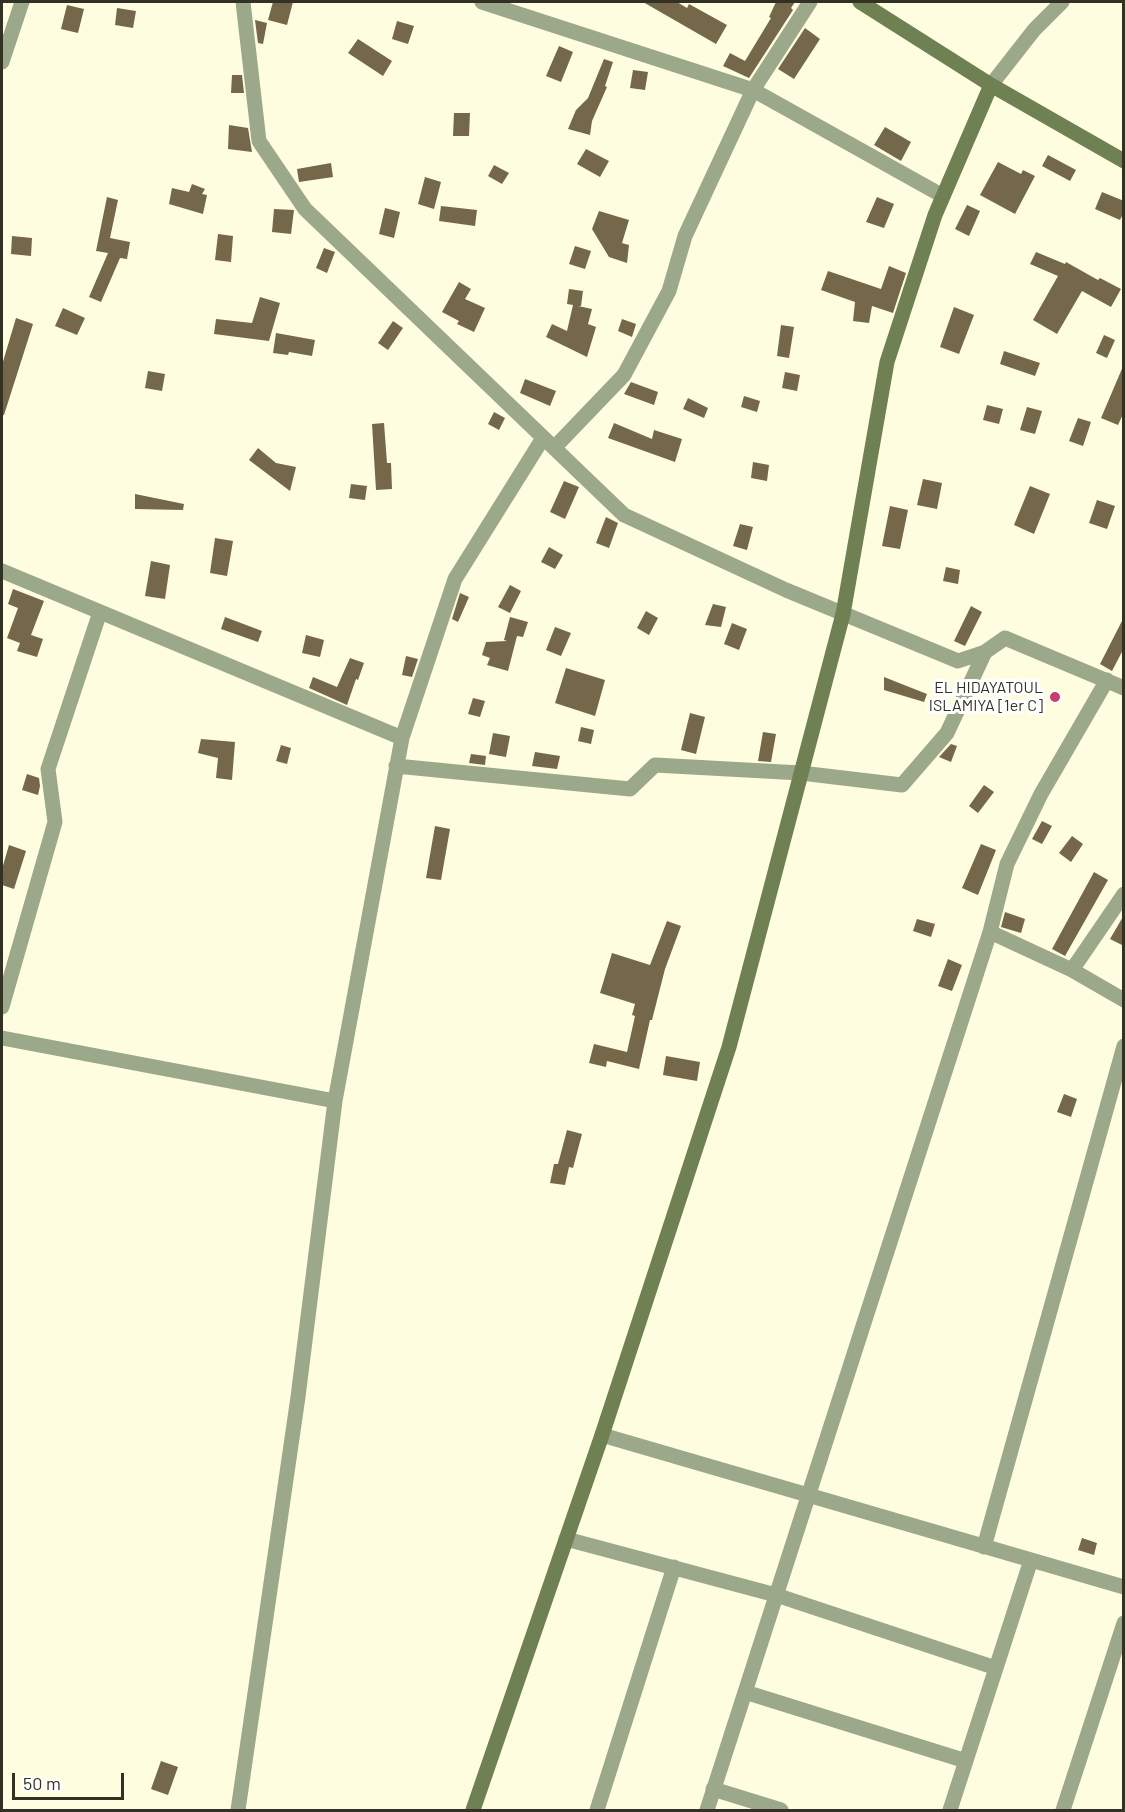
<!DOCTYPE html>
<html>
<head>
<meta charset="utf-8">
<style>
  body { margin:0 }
  #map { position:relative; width:1125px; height:1812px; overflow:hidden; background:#fffde0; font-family:Barlow,sans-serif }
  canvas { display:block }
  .frame { position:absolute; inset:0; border:3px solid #323123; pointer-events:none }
  .scale { position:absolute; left:12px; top:1773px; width:112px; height:27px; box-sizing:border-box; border:3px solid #323123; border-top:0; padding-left:8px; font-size:18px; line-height:21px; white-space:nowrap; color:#323123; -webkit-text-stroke:4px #fff; paint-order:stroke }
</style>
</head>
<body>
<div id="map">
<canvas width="1125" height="1812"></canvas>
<div class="frame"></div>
<div class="scale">50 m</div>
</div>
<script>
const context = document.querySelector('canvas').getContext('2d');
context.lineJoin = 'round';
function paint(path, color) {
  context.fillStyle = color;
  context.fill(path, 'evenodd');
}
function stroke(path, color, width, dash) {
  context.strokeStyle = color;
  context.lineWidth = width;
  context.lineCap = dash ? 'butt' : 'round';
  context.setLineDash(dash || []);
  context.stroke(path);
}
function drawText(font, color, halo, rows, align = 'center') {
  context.font = font + ' Barlow,sans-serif';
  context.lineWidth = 6;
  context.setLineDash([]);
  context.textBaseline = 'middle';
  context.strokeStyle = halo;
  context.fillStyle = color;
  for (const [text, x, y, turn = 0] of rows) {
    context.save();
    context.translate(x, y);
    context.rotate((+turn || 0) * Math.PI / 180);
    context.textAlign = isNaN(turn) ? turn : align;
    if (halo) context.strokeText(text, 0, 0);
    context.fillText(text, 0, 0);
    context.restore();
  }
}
paint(new Path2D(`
  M273,2H293L287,25L268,20Z
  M643,2H677L687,8L689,4L727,25L716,44Z
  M776,2H795L791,8L793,10L749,78L723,66L730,53L745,61L771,18L769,17Z
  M67,5L84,9L78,33L61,29Z
  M117,8L136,11L133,28L115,25Z
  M255,20L267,23L263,44L258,43Z
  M397,21L414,26L408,44L392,39Z
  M805,28L820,39L794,79L778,69Z
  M358,39L392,61L383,76L348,53Z
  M559,46L573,52L561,82L546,76Z
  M604,59L613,62L605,86L607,87L592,121L590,135L568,129L576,110L588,98Z
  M633,70L648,72L645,90L630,88Z
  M232,75H242L244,93H231Z
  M454,113H470L469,136H453Z
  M229,125L248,128L252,152L228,149Z
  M885,127L911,142L901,161L874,145Z
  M586,149L609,161L600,177L577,164Z
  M1048,155L1076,170L1070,181L1042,166Z
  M998,162L1021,174L1023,170L1035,176L1015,214L980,195Z
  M331,163L333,177L299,182L297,169Z
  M494,165L509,173L502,184L488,176Z
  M425,177L441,182L434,209L418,204Z
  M192,184L205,189L202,194L207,195L203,214L169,204L172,188L189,192Z
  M1102,192L1124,201V212L1120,220L1095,209Z
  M107,197L118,200L110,238L130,242L127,259L120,258L101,302L89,297L108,253L96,251Z
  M877,197L894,204L884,228L866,222Z
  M967,205L980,211L969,236L955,229Z
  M441,206L477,210L475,226L439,221Z
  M385,208L400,212L394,238L379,234Z
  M274,209L294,210L291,234L272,232Z
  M599,211L629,220L622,243L629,245L627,263L609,257L592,229Z
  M218,234L233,236L231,262L215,260Z
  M12,236L32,238L31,256L11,254Z
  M575,246L591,251L585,269L569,264Z
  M324,248L335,252L327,273L316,268Z
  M1036,252L1065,264L1066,262L1098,280L1100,278L1121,289L1111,307L1082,291L1057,334L1033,320L1058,276L1030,264Z
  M889,266L906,273L893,313L872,306L869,323L853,321L855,302L821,290L828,271L881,289Z
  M459,282L471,289L465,299L485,308L474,332L457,324L459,321L442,312Z
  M569,289L583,291L581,306H578L592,309L588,324L596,327L587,357L546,337L552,324L567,331L573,305L567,304Z
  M260,297L280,303L269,341L214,334L216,319L252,323Z
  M954,307L974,315L959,354L940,347Z
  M63,308L85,318L77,335L55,326Z
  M16,318L33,324L4,415H2V365Z
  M622,319L636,324L632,337L618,331Z
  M393,321L403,328L388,350L378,343Z
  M781,325L794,327L789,358L777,356Z
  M276,333L315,340L312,356L289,352L288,355L273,353Z
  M1104,335L1115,340L1107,358L1096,353Z
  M1004,351L1040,363L1035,376L1000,364Z
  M1124,364V412L1118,425L1101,418Z
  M148,371L165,374L162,391L145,388Z
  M785,372L800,375L797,391L782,388Z
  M525,379L556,391L550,406L520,393Z
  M631,382L658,392L654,405L624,394Z
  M744,396L760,401L757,412L741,407Z
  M688,398L708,408L704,418L683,409Z
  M987,405L1003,409L999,424L983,420Z
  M1027,407L1042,411L1035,434L1020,430Z
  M494,412L505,418L499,430L488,424Z
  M1078,418L1091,422L1083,446L1069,441Z
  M384,423L387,463H391L392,489L376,490L372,424Z
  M614,423L652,439L654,430L682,439L675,462L608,438Z
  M258,448L276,463L296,467L290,491L249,460Z
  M753,462L769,465L767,481L751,478Z
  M923,479L942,483L937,509L917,505Z
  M564,481L579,487L565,519L550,512Z
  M351,484L367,486L365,500L349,498Z
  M1030,486L1050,494L1034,534L1014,525Z
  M135,494L184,504L183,510L135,509Z
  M1097,500L1115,506L1107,529L1089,523Z
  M890,506L908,510L900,549L882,546Z
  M606,517L618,523L609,548L596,543Z
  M740,524L753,527L747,550L733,546Z
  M215,538L233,541L227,576L210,573Z
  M549,547L563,555L555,569L541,562Z
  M151,561L170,565L165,599L145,596Z
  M946,567L960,570L958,584L943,581Z
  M510,585L521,591L510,613L498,607Z
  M13,589L44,601L31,635L43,639L37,657L17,651L20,643L7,638L18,608L8,604Z
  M460,593L469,597L458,622L452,619Z
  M713,604L726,607L721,627L705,625Z
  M971,606L982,612L965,646L954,641Z
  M646,611L658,618L649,635L637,628Z
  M225,617L262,631L258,642L221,629Z
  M510,617L528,622L523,637L517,636L508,671L487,665L490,658L482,655L486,642L507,641L504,640Z
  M1124,617V648L1112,671L1100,664Z
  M732,623L747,629L739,650L724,644Z
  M555,627L571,633L561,656L546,650Z
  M306,635L324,640L320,657L302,653Z
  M406,656L418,659L412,677L402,675Z
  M350,658L364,663L358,680L356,679L347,705L309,688L313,677L337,687Z
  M566,668L605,680L595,716L555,703Z
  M884,677L927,694L924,702L884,690Z
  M473,698L485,701L480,717L468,714Z
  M690,713L705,717L696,754L681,750Z
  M581,727L594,730L591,744L578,741Z
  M763,732L776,734L771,762L758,761Z
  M493,733L510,736L506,757L489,754Z
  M201,739L235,742L232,780L216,778L218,758L198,753Z
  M951,744L957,746L951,762L939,757Z
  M281,745L291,748L287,764L276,761Z
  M535,752L560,756L557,769L532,766Z
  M471,754L486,756L485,765L469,763Z
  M27,774L39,778L40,786L38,795L22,790Z
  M984,785L994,792L978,813L969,806Z
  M1042,821L1052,826L1042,844L1032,839Z
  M435,826L450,829L441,880L426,878Z
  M1072,836L1083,844L1071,862L1059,853Z
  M981,844L996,850L978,895L962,888Z
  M9,845L26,851L14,889L2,885V869Z
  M1094,872L1108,880L1065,956L1052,949Z
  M1005,912L1025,919L1021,933L1001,927Z
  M1124,915V946L1110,939Z
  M917,919L935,924L931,937L913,931Z
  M667,921L681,926L665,969L652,1020H650L639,1069L607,1061L606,1067L589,1063L594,1044L627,1052L635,1016L632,1015L635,1004L600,993L612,953L650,965Z
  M948,959L962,965L952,991L938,986Z
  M666,1056L700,1062L697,1081L663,1075Z
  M1064,1094L1077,1099L1071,1117L1057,1112Z
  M567,1130L582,1134L573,1168L569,1167L565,1185L550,1183L554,1164H558Z
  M1082,1538L1097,1543L1094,1555L1078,1550Z
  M161,1761L178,1767L168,1795L151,1789Z`), '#756749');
stroke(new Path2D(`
  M243,2L259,141L305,209L624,515L786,590L958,661L985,652L1005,638L1124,688
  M482,2L753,90L943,196
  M2,62L22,2
  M991,85L1034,30L1062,2
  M554,448L624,375L669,291L685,236L753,90L810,2
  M2,571L402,738
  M396,766L630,789L655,765L801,773L902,785L947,733L985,652
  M990,932L1072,970L1124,1000
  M1072,970L1124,894
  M2,1007L55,822L48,769L100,612
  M2,1038L335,1101
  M602,1435L1124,1587
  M566,1539L776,1595L996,1668
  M984,1547L1124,1046
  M745,1692L966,1761
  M713,1789L781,1810
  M238,1810L298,1397L335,1101L402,738L455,579L543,438
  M597,1810L674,1567
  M707,1810L990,932L1007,864L1041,794L1107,680
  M950,1810L1031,1560
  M1063,1810L1124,1623`), '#9ca88a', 15);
stroke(new Path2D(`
  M860,2L991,85L1124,161
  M473,1810L602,1435L729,1047L843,614L887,362L935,215L991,85`), '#6f8053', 15);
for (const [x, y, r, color] of [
  [1055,697,6,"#c83c6e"]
]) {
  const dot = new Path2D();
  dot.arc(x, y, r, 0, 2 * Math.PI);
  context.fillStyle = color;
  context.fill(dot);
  stroke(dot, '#fff', 2);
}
drawText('16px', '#323123', '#fff', [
  ["EL HIDAYATOUL",1043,688],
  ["ISLAMIYA [1er C]",1043,706]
], 'right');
</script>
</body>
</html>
